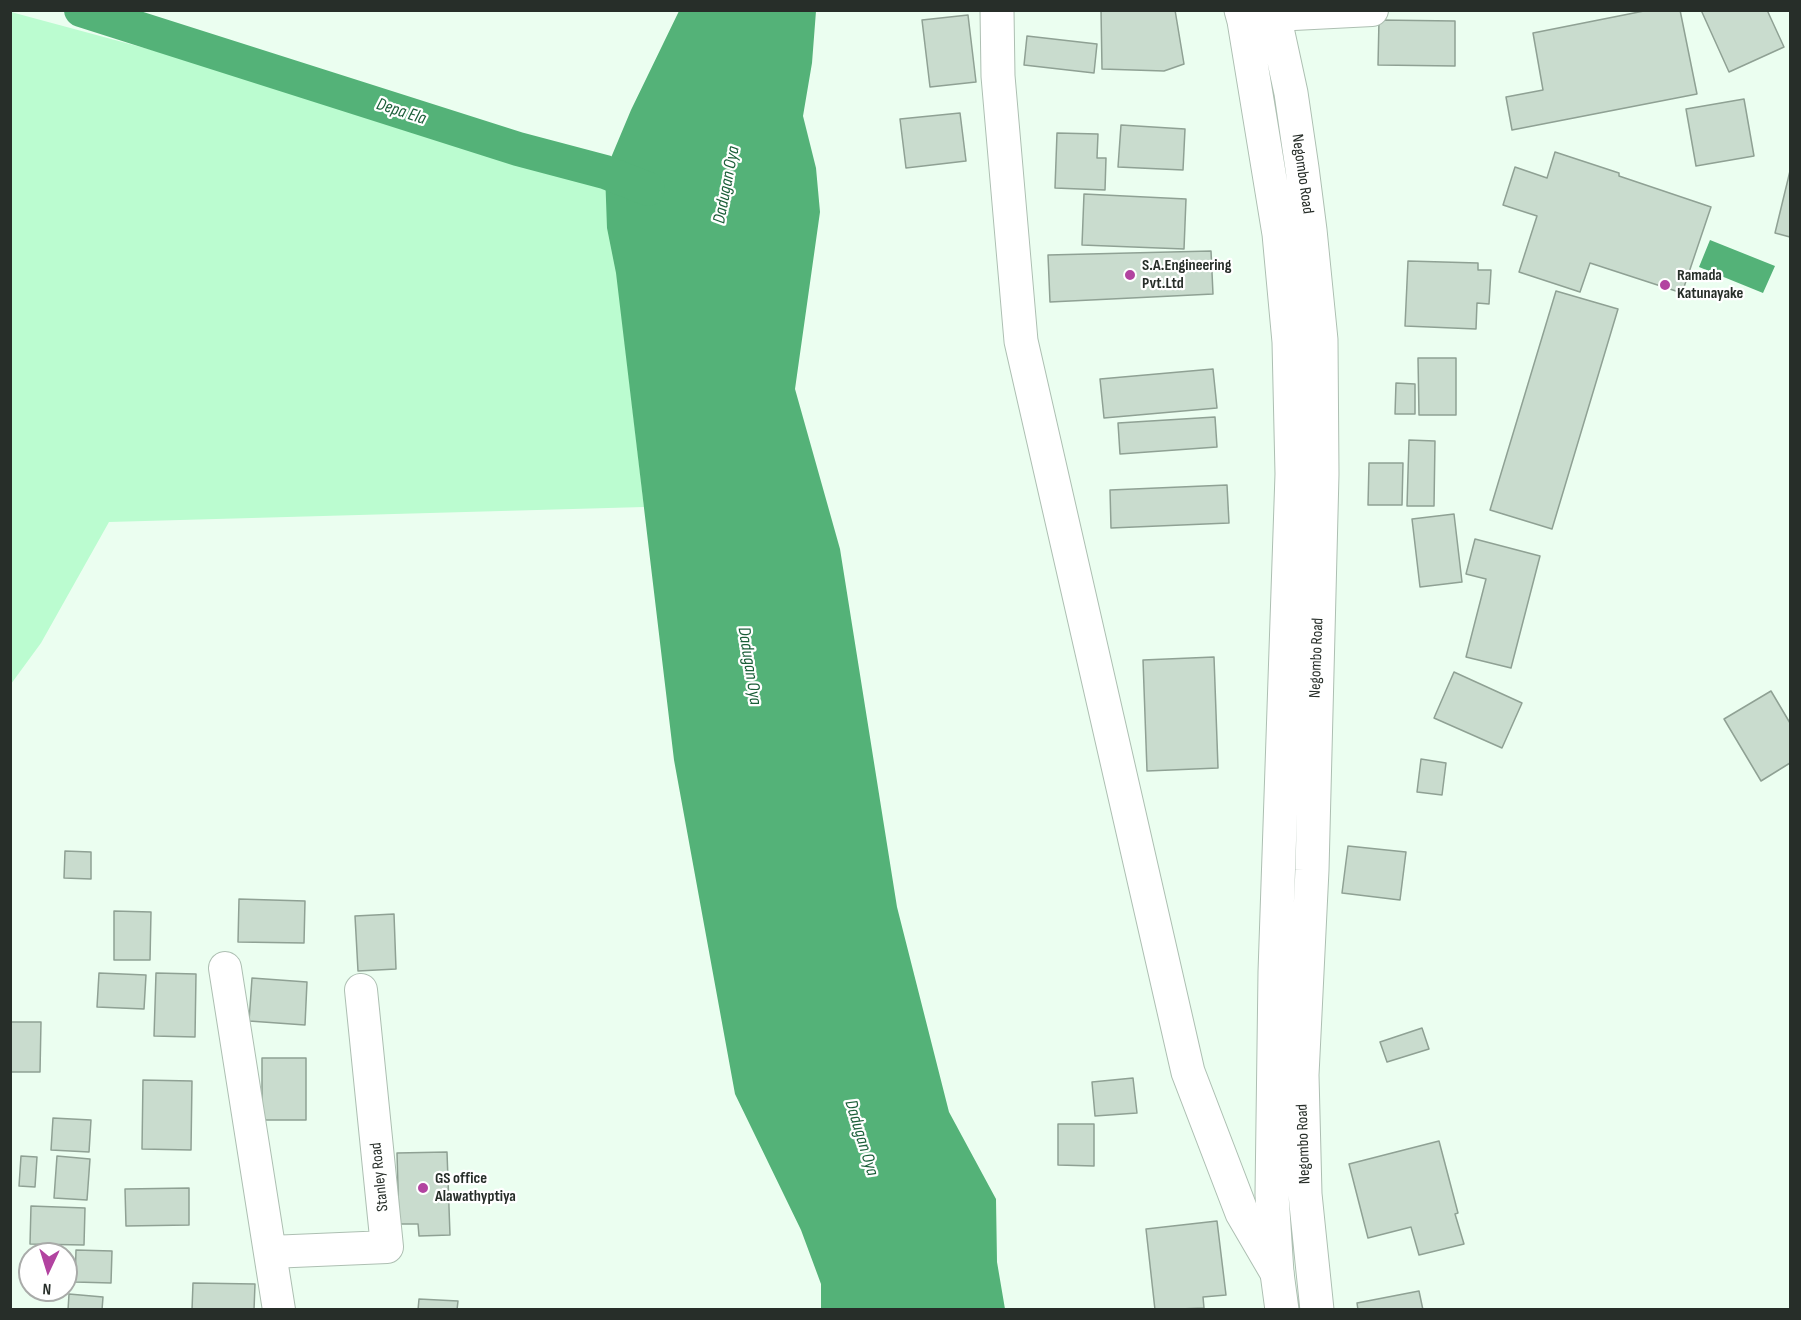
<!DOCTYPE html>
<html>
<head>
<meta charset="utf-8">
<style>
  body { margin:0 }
  #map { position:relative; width:1801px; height:1320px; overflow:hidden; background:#ebfef0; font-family:"Sofia Sans Condensed",sans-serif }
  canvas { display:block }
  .frame { position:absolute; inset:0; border:12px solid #272e29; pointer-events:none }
  .north { position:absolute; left:18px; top:1242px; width:60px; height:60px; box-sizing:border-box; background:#fff; border:2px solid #a9aba9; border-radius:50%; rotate:184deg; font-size:16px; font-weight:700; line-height:24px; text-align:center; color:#272e29 }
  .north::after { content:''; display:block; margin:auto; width:21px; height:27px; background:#b243a0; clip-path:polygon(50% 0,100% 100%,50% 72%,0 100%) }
</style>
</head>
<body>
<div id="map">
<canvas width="1801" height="1320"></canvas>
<div class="frame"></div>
<div class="north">N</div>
</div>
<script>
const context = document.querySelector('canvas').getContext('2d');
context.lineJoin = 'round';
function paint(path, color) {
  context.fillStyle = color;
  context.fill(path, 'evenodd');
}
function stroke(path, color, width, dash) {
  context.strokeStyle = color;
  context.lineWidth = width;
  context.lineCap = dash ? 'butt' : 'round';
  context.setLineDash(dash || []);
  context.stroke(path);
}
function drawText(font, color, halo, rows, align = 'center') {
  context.font = font + ' "Sofia Sans Condensed",sans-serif';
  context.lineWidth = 4.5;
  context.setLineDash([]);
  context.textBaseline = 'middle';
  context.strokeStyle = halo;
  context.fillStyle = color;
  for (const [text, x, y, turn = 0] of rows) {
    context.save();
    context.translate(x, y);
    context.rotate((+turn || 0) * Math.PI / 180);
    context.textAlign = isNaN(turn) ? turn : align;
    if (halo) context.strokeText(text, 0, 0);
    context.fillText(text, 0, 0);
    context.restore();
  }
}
paint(new Path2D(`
  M11,12L605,172L644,507L109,522L41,643L11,684Z`), '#bbfcd0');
paint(new Path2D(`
  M679,11H816L812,63L803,116L816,168L820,212L795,389L840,549L897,907L949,1112L996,1199L997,1262L1005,1309H821V1284L801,1230L735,1094L674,760L616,273L607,228L605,172L631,110Z
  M1710,240L1775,266L1763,293L1699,267Z`), '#54b278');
stroke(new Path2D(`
  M81,10L518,149L605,172L648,189`), '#54b278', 34);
const building = new Path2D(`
  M1101,10H1175L1184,64L1164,71L1102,69Z
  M1649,10H1680L1697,94L1512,130L1506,97L1543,90L1533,33Z
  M1701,10H1767L1784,47L1729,72Z
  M968,15L976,82L930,87L922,20Z
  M1379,20L1455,21V66L1378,65Z
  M1027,36L1097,44L1094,73L1024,65Z
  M1744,99L1754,156L1696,166L1686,109Z
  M960,113L966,161L906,168L900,119Z
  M1121,125L1185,129L1183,170L1118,167Z
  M1057,133L1098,134L1097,158H1106L1105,190L1055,188Z
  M1555,152L1619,173V176L1711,207L1682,293L1590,263L1580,292L1519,272L1537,216L1503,205L1515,167L1547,178Z
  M1790,171V237L1775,233Z
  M1084,194L1186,199L1184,249L1082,245Z
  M1211,251L1213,294L1050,302L1048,255Z
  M1408,261L1478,263V270H1491L1489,304L1477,303L1476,329L1405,326Z
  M1556,291L1618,309L1552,529L1490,510Z
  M1418,358H1456V415H1419Z
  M1213,369L1217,408L1104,418L1100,379Z
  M1396,383L1415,384V414H1395Z
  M1215,417L1217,447L1120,454L1118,423Z
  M1409,440L1435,441L1434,506H1407Z
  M1369,463H1403L1402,505H1368Z
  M1227,485L1229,523L1111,528L1110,490Z
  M1454,514L1462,582L1420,587L1412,519Z
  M1475,539L1540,556L1511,668L1466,657L1486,579L1466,574Z
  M1214,657L1218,768L1147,771L1143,660Z
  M1454,672L1522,703L1502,748L1434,718Z
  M1771,691L1790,723V763L1761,781L1724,719Z
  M1421,759L1446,763L1442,795L1417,792Z
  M1348,846L1406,852L1400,900L1342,893Z
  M65,851L91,852V879L64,878Z
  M239,899L305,901L304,943L238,942Z
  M114,911L151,912L150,960H114Z
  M394,914L396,969L358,971L355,916Z
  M99,973L146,975L144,1009L97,1007Z
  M156,973L196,974L195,1037L154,1036Z
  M252,978L307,982L305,1025L249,1021Z
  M10,1022H41L40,1072H10Z
  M1422,1028L1429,1049L1387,1062L1380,1042Z
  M262,1058H306V1120H262Z
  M1133,1078L1137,1113L1095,1116L1092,1082Z
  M143,1080L192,1081L191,1150L142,1149Z
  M53,1118L91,1120L89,1152L51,1150Z
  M1058,1124H1094V1166L1058,1165Z
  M1439,1141L1458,1213L1455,1214L1464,1244L1419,1255L1411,1227L1368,1238L1349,1164Z
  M447,1152L450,1235L419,1236L418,1224H399L397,1153Z
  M21,1156L37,1157L35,1187L19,1186Z
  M57,1156L90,1159L87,1200L54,1198Z
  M189,1188V1225L126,1226L125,1189Z
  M31,1206L85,1208L84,1245L30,1244Z
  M1217,1221L1226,1295L1203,1297L1204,1308L1155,1310L1146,1229Z
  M76,1250L112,1251L111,1283L75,1282Z
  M193,1283L255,1284L254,1310H192Z
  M1419,1291L1423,1310H1358L1357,1303Z
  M69,1294L103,1297L102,1310H68Z
  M419,1299L458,1301L457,1310H418Z`);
paint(building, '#c9dcce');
stroke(building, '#8fa194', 1.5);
const minor = new Path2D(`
  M1274,15L1372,10
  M225,968L279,1310
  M270,1252L387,1247L361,990`);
const tertiary = new Path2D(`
  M997,10L998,76L1021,341L1188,1072L1242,1213L1277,1273`);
const trunk = new Path2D(`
  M1241,10L1244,21L1279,234L1289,342L1292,474L1275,972L1272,1195L1277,1273L1282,1310
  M1273,10L1291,93L1302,168L1310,230L1321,340L1322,474L1312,870L1302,1075L1305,1194L1317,1310`);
stroke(minor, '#adbfb2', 34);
stroke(tertiary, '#adbfb2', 35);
stroke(trunk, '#adbfb2', 35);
stroke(minor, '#fff', 32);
stroke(tertiary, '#fff', 33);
stroke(trunk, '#fff', 33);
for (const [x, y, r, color] of [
  [1130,275,6,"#b243a0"],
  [1665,285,6,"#b243a0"],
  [423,1188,6,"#b243a0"]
]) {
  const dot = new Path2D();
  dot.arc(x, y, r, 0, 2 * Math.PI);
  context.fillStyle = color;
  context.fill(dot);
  stroke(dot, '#fff', 2);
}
drawText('16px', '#272e29', '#fff', [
  ["Negombo Road",1302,174,82],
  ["Negombo Road",1317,658,-88],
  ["Negombo Road",1304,1144,-92],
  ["Stanley Road",380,1177,-96]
]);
drawText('bold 16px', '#272e29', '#fff', [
  ["S.A.Engineering",1142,266],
  ["Pvt.Ltd",1142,284],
  ["Ramada",1677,276],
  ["Katunayake",1677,294],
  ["GS office",435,1179],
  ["Alawathyptiya",435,1197]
], 'left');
drawText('italic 18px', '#1a5e38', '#fff', [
  ["Depa Ela",401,112,18],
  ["Dadugan Oya",727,185,-79],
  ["Dadugan Oya",749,666,81],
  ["Dadugan Oya",861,1138,73]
]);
</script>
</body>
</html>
